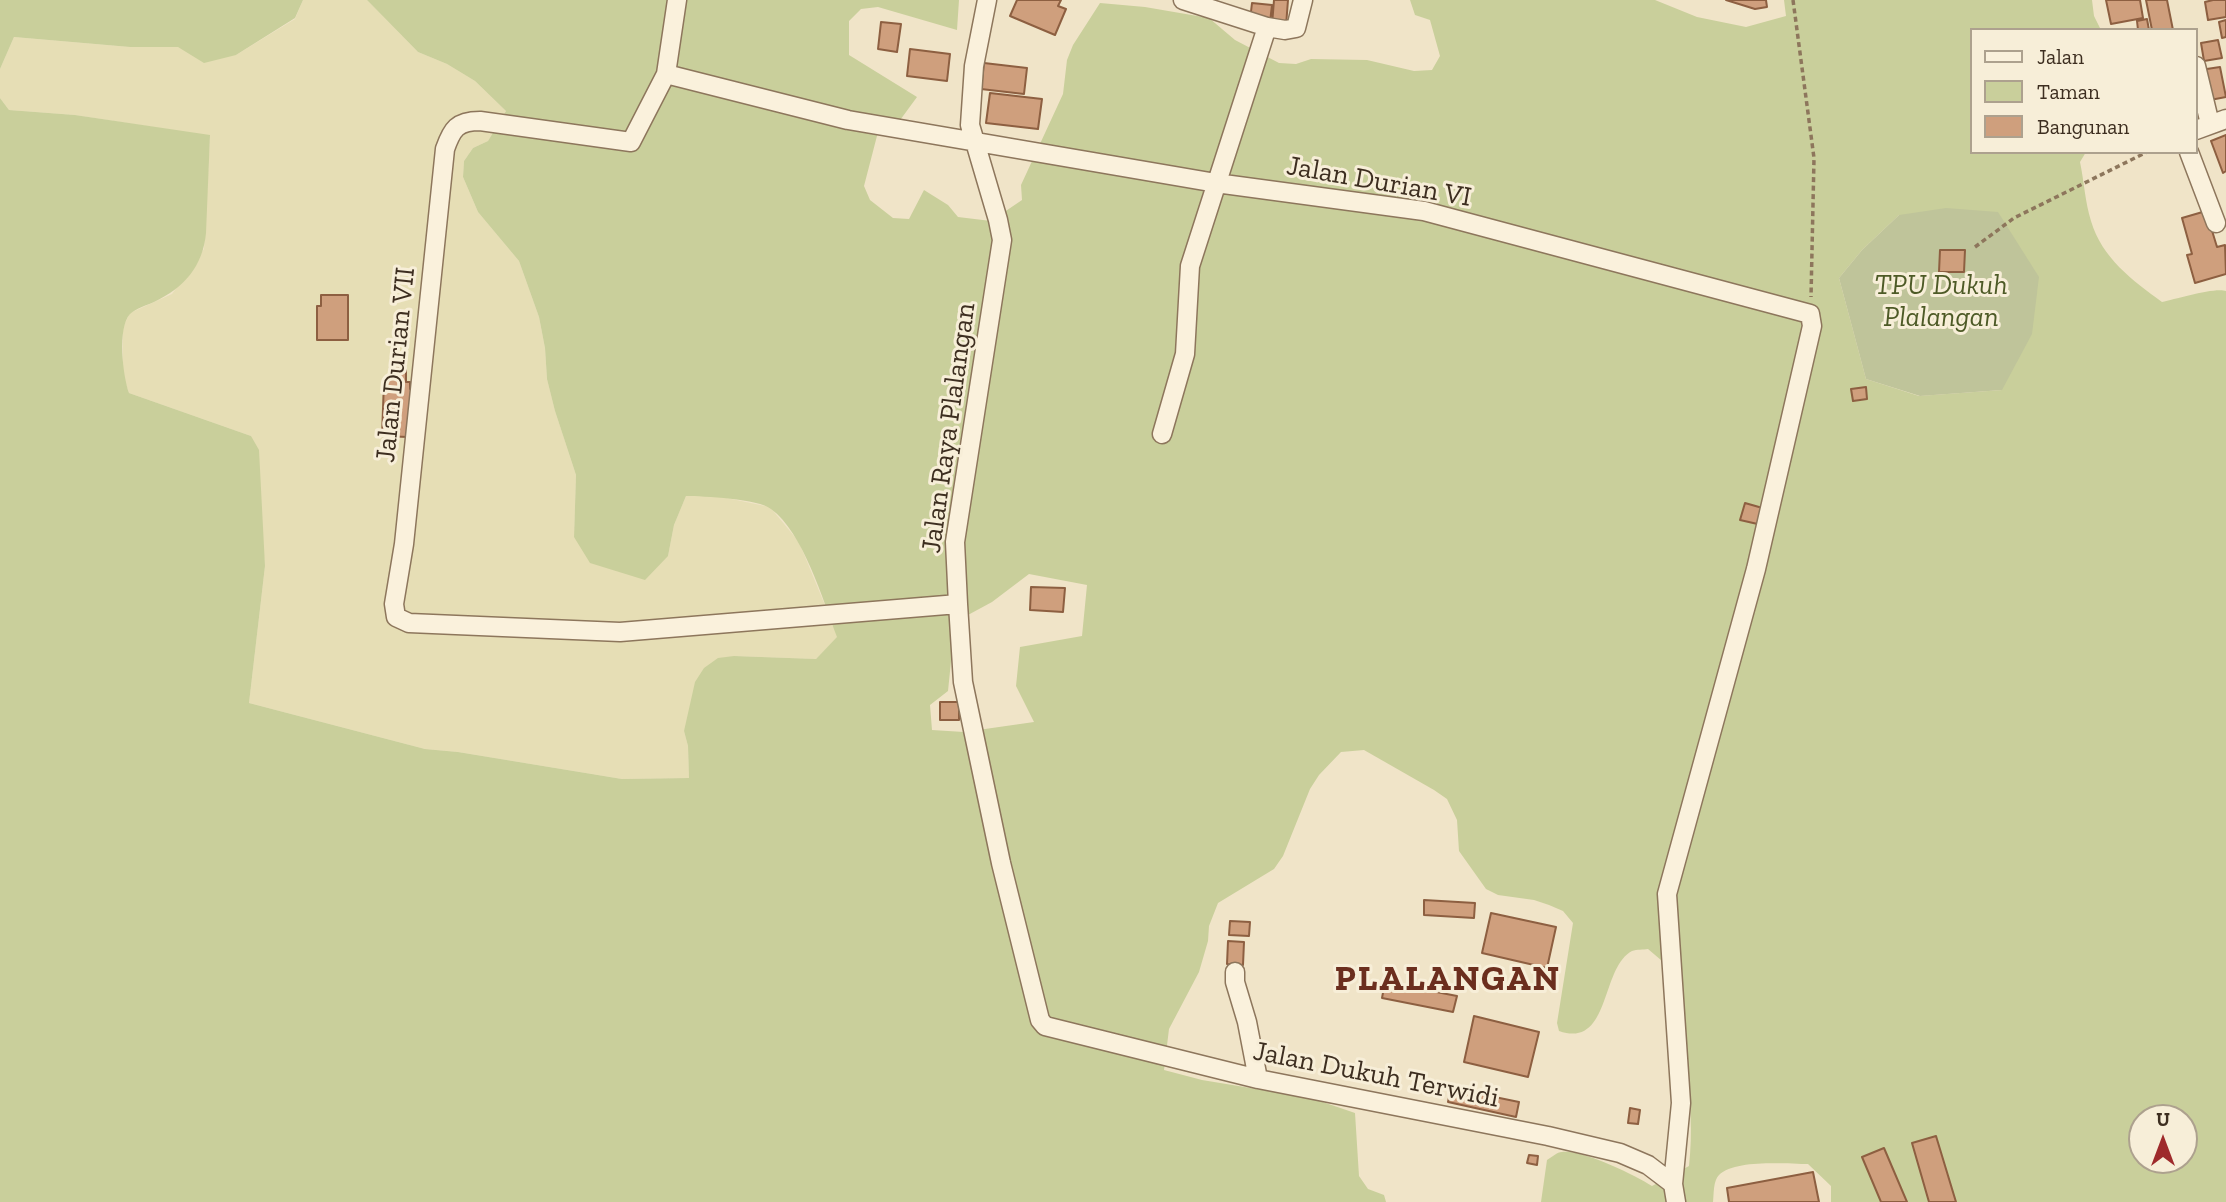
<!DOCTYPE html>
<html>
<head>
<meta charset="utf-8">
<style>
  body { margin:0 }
  #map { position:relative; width:2226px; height:1202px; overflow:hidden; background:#f0e4c8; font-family:"Zilla Slab",serif }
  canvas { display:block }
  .legend { position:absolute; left:1970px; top:28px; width:228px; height:126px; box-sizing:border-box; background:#f7eed8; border:2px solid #ada18e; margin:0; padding:9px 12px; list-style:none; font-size:21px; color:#3d2e20 }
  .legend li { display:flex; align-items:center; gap:14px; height:35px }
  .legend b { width:35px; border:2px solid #ada18e }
  .north { position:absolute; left:2128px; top:1104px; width:70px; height:70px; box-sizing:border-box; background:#f7eed8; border:2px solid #ada18e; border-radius:50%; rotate:0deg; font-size:19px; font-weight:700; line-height:28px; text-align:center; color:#3d2e20 }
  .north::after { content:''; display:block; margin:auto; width:24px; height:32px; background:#9e2a2b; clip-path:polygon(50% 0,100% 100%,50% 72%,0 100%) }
</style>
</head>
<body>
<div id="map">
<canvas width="2226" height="1202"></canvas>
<ul class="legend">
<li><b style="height:9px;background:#faf1dc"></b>Jalan</li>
<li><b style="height:19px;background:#c9cf9b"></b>Taman</li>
<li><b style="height:19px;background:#cf9f7d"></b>Bangunan</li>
</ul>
<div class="north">U</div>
</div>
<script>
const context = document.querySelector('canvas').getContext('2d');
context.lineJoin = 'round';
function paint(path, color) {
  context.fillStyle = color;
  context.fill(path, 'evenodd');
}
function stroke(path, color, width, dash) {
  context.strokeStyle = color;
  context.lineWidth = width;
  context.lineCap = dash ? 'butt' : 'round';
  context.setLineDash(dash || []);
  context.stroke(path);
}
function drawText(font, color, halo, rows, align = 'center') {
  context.font = font + ' "Zilla Slab",serif';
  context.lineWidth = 6;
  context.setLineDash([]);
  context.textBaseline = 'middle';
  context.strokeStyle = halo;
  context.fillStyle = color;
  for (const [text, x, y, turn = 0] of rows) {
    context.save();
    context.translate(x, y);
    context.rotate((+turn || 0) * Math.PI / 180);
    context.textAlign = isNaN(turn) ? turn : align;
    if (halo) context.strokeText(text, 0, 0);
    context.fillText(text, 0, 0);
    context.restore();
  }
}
paint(new Path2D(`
  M303,0H367L418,52L447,64L475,81L506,111L488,141L473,148L464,161L463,177L478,212L519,261L539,317L545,348L547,379L555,411L576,475L574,537L668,556L674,525L686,496H717L770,507L799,542L838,637L816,659L734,656L684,731L688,746L689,778L622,779L458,752L425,749L249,703L265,566L251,436L129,393L123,376V327L130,313L172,294L204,249L210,136L75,115L9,110L0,98V69L14,37L130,47H178L236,55L295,19Z`), '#e6deb5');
paint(new Path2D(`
  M0,0H303L295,18L236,55L204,63L178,47H130L14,37L0,69Z
  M367,0H959L957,30L878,7L861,9L849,21V55L917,97L895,127L878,132L864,186L870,200L893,218L909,219L924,190L948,205L958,217L991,221L1022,200L1021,185L1063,94L1067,60L1073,45L1100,3L1145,7L1209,18L1235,40L1279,63L1296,64L1311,59L1367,60L1414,71L1432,70L1440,56L1430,20L1415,15L1410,0H1655L1697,17L1746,27L1786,16L1784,0H2092L2094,16L2101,30H1972V152H2086L2080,162C2084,181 2085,202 2091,221C2102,258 2132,280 2162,302C2176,299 2215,287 2226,291V1202H1831V1186L1808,1164C1787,1164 1735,1159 1719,1175C1713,1181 1714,1194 1713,1202H1541L1547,1160C1552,1157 1557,1152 1562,1152C1581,1149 1635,1175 1652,1186L1689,1166C1697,1100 1679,1031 1668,966L1648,949C1643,950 1637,949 1632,951C1600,968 1611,1049 1559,1031L1557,1023L1573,923L1563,911L1549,905L1534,900L1498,895L1486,889L1459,851L1457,820L1447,799L1434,790L1364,750L1341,752L1319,775L1310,789L1283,856L1274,869L1218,903L1209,926L1208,941L1199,972L1169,1029L1164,1070L1202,1080L1311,1098L1355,1113L1359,1176L1368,1189L1384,1195L1386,1202H0V98L9,110L75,115L210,135L206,233C203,266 184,288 154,302C147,305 135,309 130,314C117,328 123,376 129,393L251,436L259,450L265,566L249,703L425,749L458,752L622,779L689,778L688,746L684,731L695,682L704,668L718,658L734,656L816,659L837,637C823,600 803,532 771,509C759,499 703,496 686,496L674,525L668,556L645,580L590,563L574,537L576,475L555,411L547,379L545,348L539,317L519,261L478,212L463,177L464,161L473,148L488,141L506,111L475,81L447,64L418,52ZM1899,215L2002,390L1919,396L1866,379L1839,278L1862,250ZM1029,574L1087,585L1082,636L1020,647L1016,686L1034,722L964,732L932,730L930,705L948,691L955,622L992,602ZM2142,1118H2184V1160H2142Z`), '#c9cf9b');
paint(new Path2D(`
  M1946,208L1998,212L2039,277L2032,334L2002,390L1920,396L1866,379L1839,278L1862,250L1899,215Z`), '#bfc49a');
const building = new Path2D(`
  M1017,0H1061L1058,6L1066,9L1055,35L1010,16Z
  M1274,0H1288L1286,26L1272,25Z
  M1726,0H1766L1767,7L1755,9Z
  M2106,0H2140L2143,18L2111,24Z
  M2146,0H2167L2173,30H2152Z
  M2213,0H2226V17L2208,20L2205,2Z
  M1252,3L1272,5L1270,22L1250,20Z
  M2147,19L2149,30H2138L2137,21Z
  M2226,20V37L2222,38L2219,22Z
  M881,22L901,24L897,52L878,49Z
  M2218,40L2222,58L2204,61L2201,43Z
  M910,49L950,54L947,81L907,76Z
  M984,63L1027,68L1024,94L981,89Z
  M2220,67L2226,97L2205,101L2200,70Z
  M990,93L1042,99L1038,129L986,123Z
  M2226,135V171L2223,173L2211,141Z
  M2206,211L2217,247L2225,245L2226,274L2195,283L2187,255L2192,254L2182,218Z
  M1940,250H1965L1964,272H1939Z
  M321,295H348V340H317V306H321Z
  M390,368L406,369V382H410V389H417L416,406H410L408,437L382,436L384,381H389Z
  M1866,387L1867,399L1853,401L1851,389Z
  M1745,503L1766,509L1762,525L1740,520Z
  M1031,587L1065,588L1063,612L1030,610Z
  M940,702H959V720H940Z
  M1424,900L1475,903L1474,918L1424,915Z
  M1491,913L1556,927L1547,968L1482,953Z
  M1230,921L1250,922L1249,936L1229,935Z
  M1228,941L1244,942L1243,965L1227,964Z
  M1385,982L1457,996L1453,1012L1382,998Z
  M1474,1016L1539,1032L1528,1077L1464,1062Z
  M1451,1088L1519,1102L1516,1117L1448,1102Z
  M1630,1108L1640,1110L1638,1124L1628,1123Z
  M1936,1136L1956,1202H1929L1912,1143Z
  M1884,1148L1907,1202H1881L1862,1157Z
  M1529,1155L1538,1156L1537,1165L1527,1163Z
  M1813,1172L1819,1202H1729L1727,1188Z`);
paint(building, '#cf9f7d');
stroke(building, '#8d5f41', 2);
const minor = new Path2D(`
  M677,0L666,74L631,142L480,121C457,121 452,129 445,149L404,544L394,604L396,617L409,623L620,632L958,604
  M987,0L974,66L970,125L998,220L1002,240L955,542L958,604L963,682L1001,863L1040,1020L1045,1026L1258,1079L1548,1136L1620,1153L1648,1165L1673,1184
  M1183,0L1267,27
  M2196,66L2210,124
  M666,74L848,120L1216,183L1424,211L1810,314L1812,326L1756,569L1667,894L1681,1103L1673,1184L1676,1202
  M2196,130L2226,119
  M2189,152L2216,223
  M1162,434L1185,354L1190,266L1267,27L1285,30L1296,28L1303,0
  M1235,972V982L1247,1022L1258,1079`);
stroke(minor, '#8d765c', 21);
stroke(new Path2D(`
  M1793,0L1814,158L1811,297
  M1975,247L2014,218L2147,152`), '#8d765c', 3.5, [5, 3.5]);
stroke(minor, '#faf1dc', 18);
drawText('28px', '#3d2e20', '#f7eed8', [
  ["Jalan Durian VI",1379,182,10],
  ["Jalan Durian VII",396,365,-84],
  ["Jalan Raya Plalangan",949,428,-82],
  ["Jalan Dukuh Terwidi",1376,1075,11]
]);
drawText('italic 28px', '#4d5a26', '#f7eed8', [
  ["TPU Dukuh",1941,286],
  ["Plalangan",1941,318]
]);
context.letterSpacing = '2px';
drawText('bold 35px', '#6b2e1e', '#f7eed8', [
  ["PLALANGAN",1448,980]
]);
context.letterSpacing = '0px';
</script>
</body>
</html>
